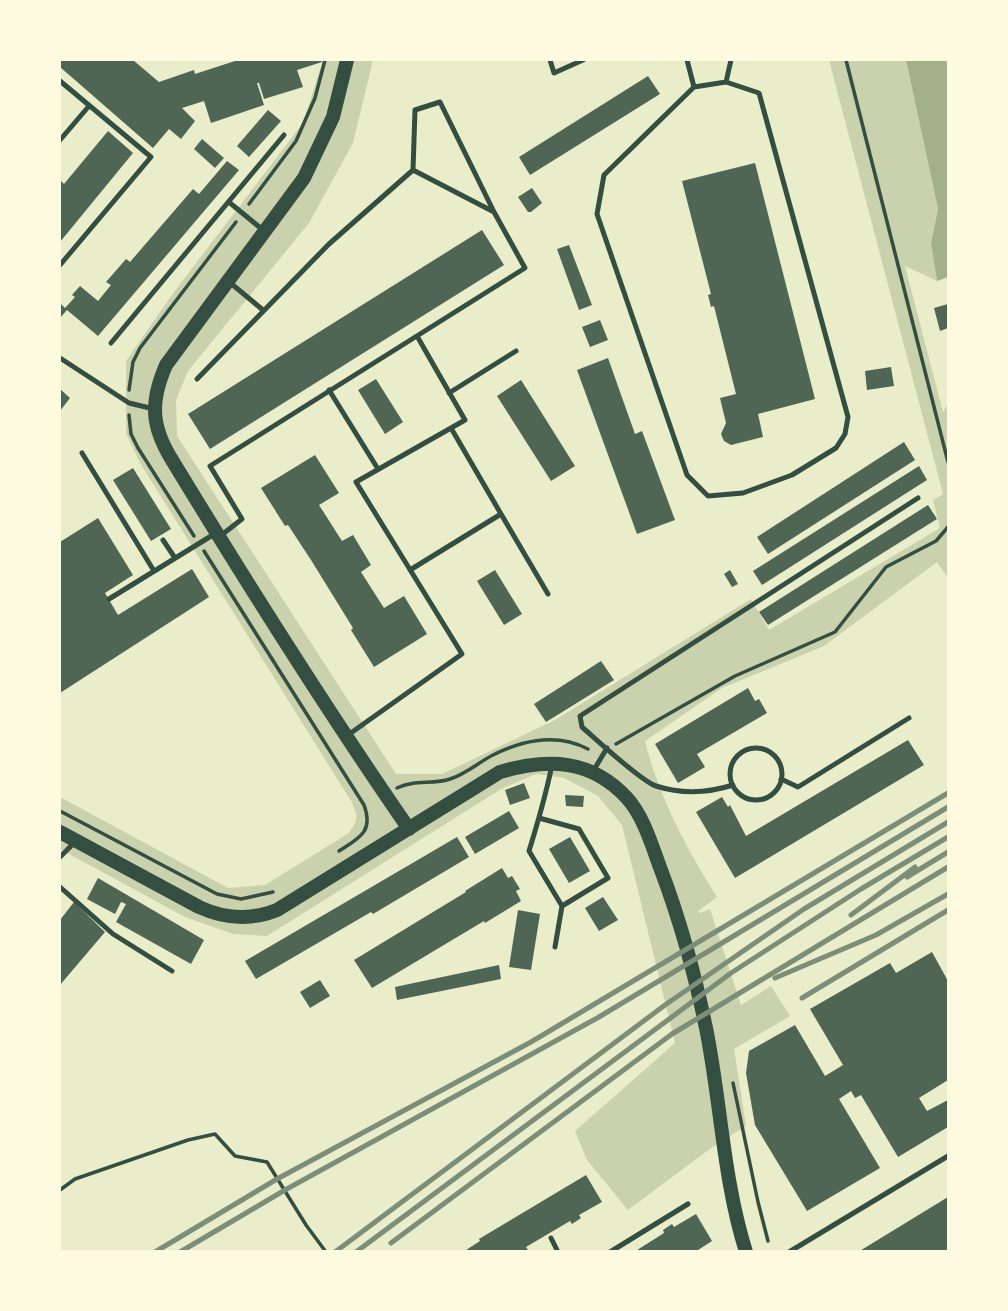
<!DOCTYPE html>
<html>
<head>
<meta charset="utf-8">
<style>
  body { margin:0 }
  #map { position:relative; width:1008px; height:1311px; overflow:hidden; background:#e9edc9; font-family:"Source Sans 3",sans-serif }
  canvas { display:block }
  .frame { position:absolute; inset:0; border:61px solid #fefae0; pointer-events:none }
</style>
</head>
<body>
<div id="map">
<canvas width="1008" height="1311"></canvas>
<div class="frame"></div>
</div>
<script>
const context = document.querySelector('canvas').getContext('2d');
context.lineJoin = 'round';
function paint(path, color) {
  context.fillStyle = color;
  context.fill(path, 'evenodd');
}
function stroke(path, color, width, dash) {
  context.strokeStyle = color;
  context.lineWidth = width;
  context.lineCap = dash ? 'butt' : 'round';
  context.setLineDash(dash || []);
  context.stroke(path);
}
paint(new Path2D(`
  M323,60H373L353,143L309,223L188,371L176,400L177,436L396,774H442L555,720L751,599L769,630L940,528L933,500L943,494L829,60H906L938,209L931,243L937,281L905,266L943,412L948,404V578L937,562L824,646L722,688L645,741C659,797 686,848 717,897L698,911L700,913L710,909L741,1005L771,986L790,1016L734,1049L746,1126L711,1148L628,1210L587,1160L575,1131L675,1043L622,825L598,796L564,778L536,774L501,789L267,936L233,934L185,917L60,849V797L228,888L265,885L349,833C359,818 358,817 351,801L140,463L126,433V361L174,292L303,123Z`), '#cad2ad');
paint(new Path2D(`
  M906,60H948V277L937,281L931,243L938,209Z`), '#a3b18a');
paint(new Path2D(`
  M60,60H133L159,82L194,70L195,74L238,60H321L322,62L297,70L303,87L264,99L259,83H257L264,105L211,123L204,101L182,108L195,121L181,139L169,129L153,148L60,67Z
  M648,76L660,94L530,175L519,157Z
  M268,110L281,121L249,157L237,146Z
  M108,131L133,153L60,242V180L64,184Z
  M202,139L224,158L215,168L194,149Z
  M227,161L239,170L98,336L67,310L60,318V303L65,308L75,297L72,295L80,286L98,301L111,285L106,282L126,259L130,262L193,189L199,194Z
  M755,163L815,399L758,414L763,437L731,445L724,441L721,434L726,423L720,398L736,394L714,306L711,307L708,295L711,294L682,181Z
  M532,188L542,203L531,212H528L518,197Z
  M482,230L504,265L210,449L188,414Z
  M569,245L592,305L579,310L557,249Z
  M948,304V328L940,331L934,308Z
  M600,320L608,340L590,347L582,327Z
  M608,358L635,434L642,431L675,520L637,534L577,370Z
  M891,367L894,386L867,390L865,371Z
  M376,379L403,422L385,434L358,390Z
  M521,380L575,466L551,481L497,396Z
  M60,389L70,398L60,411Z
  M904,442L915,460L768,554L757,537Z
  M315,455L339,493L319,505L342,541L353,535L371,565L361,572L384,608L404,596L427,634L374,667L351,630L353,628L311,560L288,525L285,526L261,488Z
  M919,466L927,480L762,585L753,571Z
  M133,468L171,529L151,541L113,480Z
  M928,505L937,519L768,625L759,612Z
  M98,518L133,575L105,593L118,615L192,569L209,597L60,693V542Z
  M495,570L522,614L504,625L477,581Z
  M730,570L738,584L732,587L724,574Z
  M601,661L614,680L546,722L534,704Z
  M748,688L755,701L759,699L767,713L697,754L705,767L678,783L655,744Z
  M908,740L924,765L735,878L696,812L722,797L728,807L730,805L746,836Z
  M524,783L530,798L510,805L505,790Z
  M565,795L584,796L583,807L566,806Z
  M509,811L519,828L475,854L465,837Z
  M457,837L469,857L373,914L371,912L256,979L245,961Z
  M570,837L590,871L569,883L549,849Z
  M502,868L508,878L512,876L520,889L516,891L521,901L485,923L484,921L372,988L354,960L466,892L465,891Z
  M98,878L204,940L191,964L116,922L126,904L121,902L115,914L87,899Z
  M603,897L618,920L599,931L585,908Z
  M74,902L105,932L60,985V920Z
  M518,910L540,914L531,970L509,967Z
  M932,952L948,981V1080L919,1098L927,1111L948,1100V1127L898,1157L861,1095L855,1098L851,1091L839,1099L880,1168L807,1211L755,1125L746,1073L749,1051L795,1025L825,1076L843,1065L810,1009L890,963L896,973Z
  M499,965L501,979L397,1000L395,987Z
  M320,980L330,996L310,1008L300,992Z
  M586,1175L602,1202L579,1215L581,1218L572,1224L570,1221L526,1247L528,1250L525,1252H463L480,1241L479,1239Z
  M948,1197V1252H858Z
  M696,1214L712,1241L695,1252H634L664,1233L663,1230L672,1224L674,1227Z`), '#4f6655');
stroke(new Path2D(`
  M846,60L948,462
  M249,204L296,141L315,98L325,60
  M129,390L133,362L140,348L236,222
  M129,415L131,434L138,448L194,536
  M204,551L364,805C374,832 359,838 339,851
  M616,744L735,676L835,632L886,567L936,541L948,527
  M397,788C415,779 433,785 450,779C466,774 479,762 493,755C523,740 557,733 588,749
  M60,811L217,894L241,899L273,892
  M733,1083L758,1202L768,1241
  M60,1190L75,1179L188,1140L215,1134L235,1156L267,1162L306,1225L326,1252`), '#344e41', 3.5);
stroke(new Path2D(`
  M550,60L554,73L583,60
  M687,60L694,87
  M60,81L151,157L60,265
  M726,82L759,93L848,417L845,434L836,448L792,475L743,493L708,496L687,475L597,214L604,175L694,87Z
  M726,82L731,60
  M60,140L89,106
  M230,203L263,230
  M228,281L263,310
  M417,336L465,420L451,428
  M111,343L284,135
  M60,358L129,403L154,409
  M197,379L329,244L413,170L415,110L440,102L494,212L413,170
  M329,390L378,469
  M449,393L516,351
  M82,453L154,571
  M501,514L548,594
  M219,537L242,519L210,466L525,268L494,212
  M163,540L175,558
  M109,599L216,533
  M348,735L462,654L356,482L451,428L501,514L410,570
  M730 774a26 26 0 1 1 52 0a26 26 0 1 1-52 0Z
  M592,773L607,748
  M781,779L798,787L909,718
  M733,785C708,793 681,794 656,786C641,781 597,740 582,727L580,716L918,498
  M539,818L579,829L608,878L562,906L529,851C538,822 546,794 552,765
  M60,857L76,841
  M60,887L113,934L172,971
  M555,947L562,906
  M551,1238L558,1252
  M610,1252L688,1204
  M789,1252L948,1156`), '#344e41', 5);
stroke(new Path2D(`
  M347,60L333,117L304,178L166,365C150,402 151,426 172,460C248,585 326,709 409,829
  M60,832L199,907C225,919 250,921 277,910L500,772C548,758 591,759 627,798C644,817 652,846 661,870C680,920 695,975 706,1028C721,1102 723,1179 746,1252`), '#344e41', 14);
stroke(new Path2D(`
  M907,877L948,852
  M851,915L915,867
  M775,978L876,935L948,894
  M802,998L948,910
  M391,1243L672,1034L948,867
  M155,1252L277,1179L531,1042L948,793
  M180,1252L285,1190L599,1017L948,807
  M335,1252L665,1005L804,909L948,822
  M356,1252L731,973L861,889L948,837`), '#7c8e77', 5);
</script>
</body>
</html>
